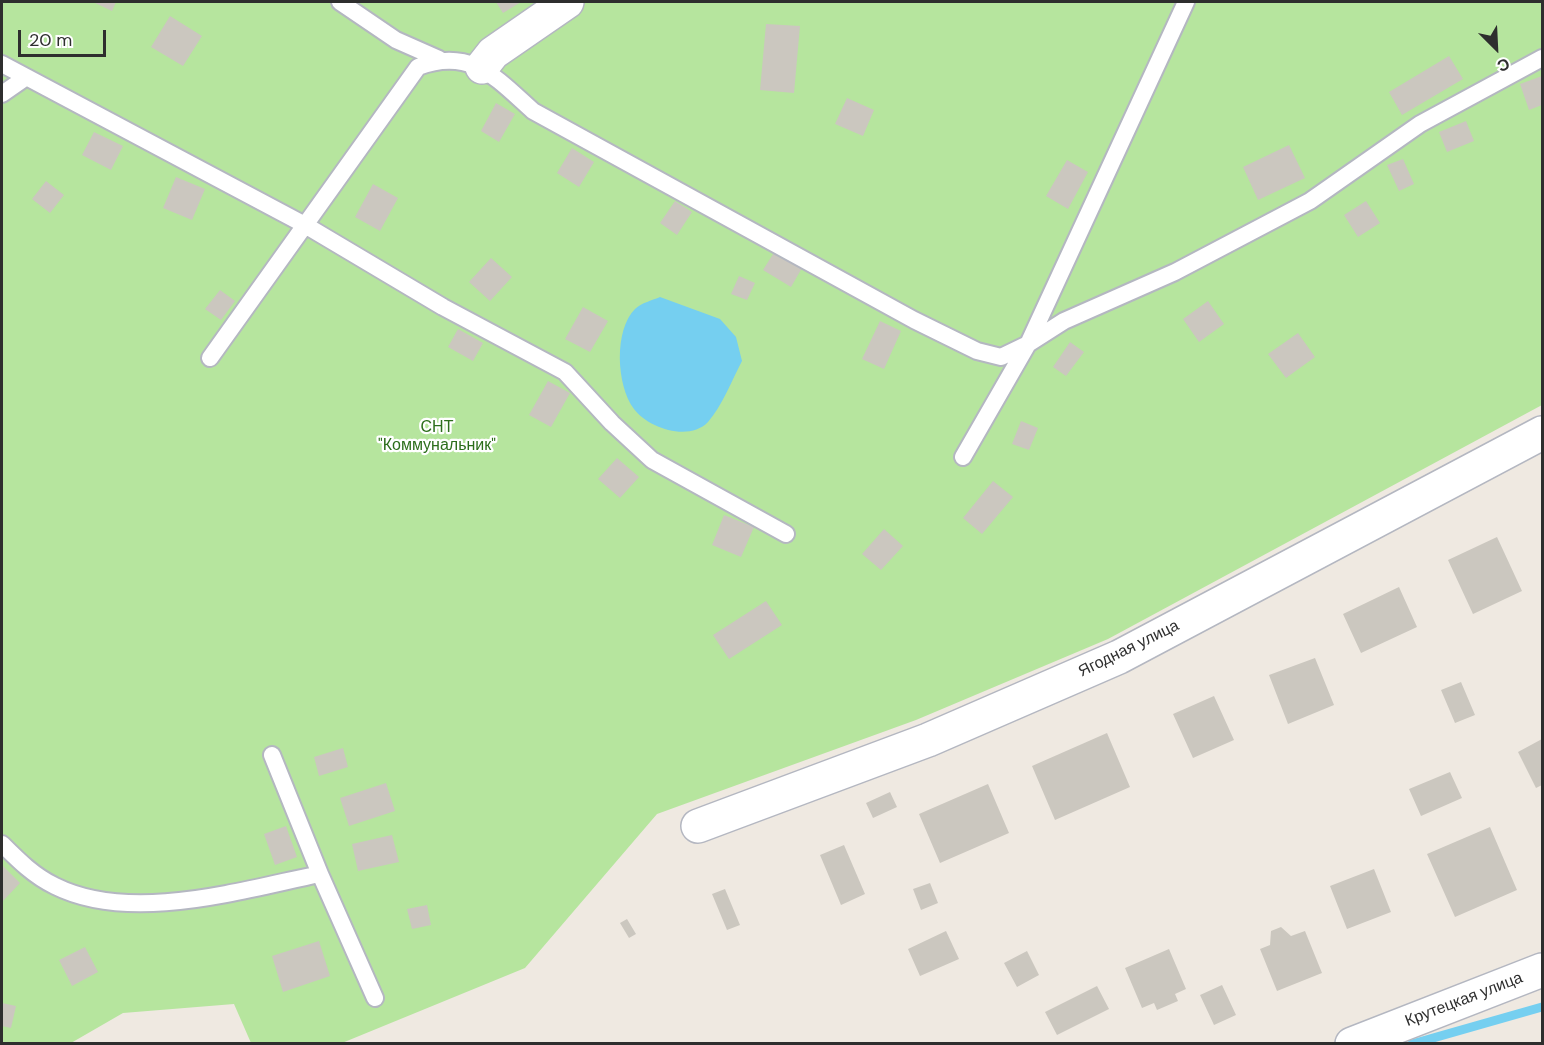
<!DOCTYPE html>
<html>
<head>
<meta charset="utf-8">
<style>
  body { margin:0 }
  #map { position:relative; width:1544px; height:1045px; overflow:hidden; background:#efe9e1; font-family:"DM Sans",sans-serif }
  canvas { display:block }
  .frame { position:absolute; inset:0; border:3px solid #2e2e2e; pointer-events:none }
  .north { position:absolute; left:1466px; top:18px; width:60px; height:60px; -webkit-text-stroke:4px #fff; paint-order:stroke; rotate:156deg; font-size:16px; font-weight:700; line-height:24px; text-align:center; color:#2e2e2e }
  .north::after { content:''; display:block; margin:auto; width:21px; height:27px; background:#2e2e2e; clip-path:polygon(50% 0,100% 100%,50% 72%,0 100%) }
  .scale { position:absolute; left:18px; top:30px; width:88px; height:27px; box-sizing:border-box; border:3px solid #2e2e2e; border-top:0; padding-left:8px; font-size:18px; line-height:21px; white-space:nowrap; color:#2e2e2e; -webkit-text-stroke:4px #fff; paint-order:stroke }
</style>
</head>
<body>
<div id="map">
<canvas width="1544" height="1045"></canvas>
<div class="frame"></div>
<div class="north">С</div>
<div class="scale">20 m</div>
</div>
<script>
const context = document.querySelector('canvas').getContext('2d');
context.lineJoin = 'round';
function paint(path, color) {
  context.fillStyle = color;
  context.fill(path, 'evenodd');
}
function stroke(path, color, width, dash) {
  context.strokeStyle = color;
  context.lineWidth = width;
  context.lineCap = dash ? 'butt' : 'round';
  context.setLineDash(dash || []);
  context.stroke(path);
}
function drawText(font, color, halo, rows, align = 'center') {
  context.font = font + ' "DM Sans",sans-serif';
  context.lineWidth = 4.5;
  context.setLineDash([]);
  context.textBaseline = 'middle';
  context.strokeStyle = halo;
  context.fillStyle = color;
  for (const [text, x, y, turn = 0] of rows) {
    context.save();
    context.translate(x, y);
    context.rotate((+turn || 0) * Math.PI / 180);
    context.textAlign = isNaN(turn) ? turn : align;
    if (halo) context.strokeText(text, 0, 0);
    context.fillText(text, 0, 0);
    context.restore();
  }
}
paint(new Path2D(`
  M2,2H1542V405L1108,639L916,720L657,814L525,968L342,1043H251L234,1004L123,1013L71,1043H2Z`), '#b6e59e');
paint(new Path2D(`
  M660,297L720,319L736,337L742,361C732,380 722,406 708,422C689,442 648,428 634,409C616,385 614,330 635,309C641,303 653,300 660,297Z`), '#75cff0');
stroke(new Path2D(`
  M1412,1044L1542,1007`), '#75cff0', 9);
paint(new Path2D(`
  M93,2H116L112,11Z
  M496,2H521L503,13Z
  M170,16L202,36L183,66L151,47Z
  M766,24L800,26L794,93L760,90Z
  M1449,56L1463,79L1402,115L1389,92Z
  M1542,76V105L1529,110L1520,84Z
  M847,98L874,110L863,136L835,124Z
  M496,103L515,114L499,142L481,131Z
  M1466,121L1474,141L1447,152L1439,132Z
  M94,132L123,146L111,170L82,155Z
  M1289,145L1305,178L1258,200L1243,167Z
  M572,148L594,162L579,187L557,173Z
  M1403,159L1414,184L1399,191L1387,165Z
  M1067,160L1088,172L1068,209L1046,196Z
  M176,177L205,189L192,220L163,208Z
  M46,181L64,195L50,213L32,199Z
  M373,184L398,198L380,231L355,217Z
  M675,201L692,212L677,235L660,223Z
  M1366,201L1380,223L1358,237L1344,215Z
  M775,251L802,268L791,287L763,270Z
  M491,258L512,277L490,301L469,282Z
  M739,276L755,283L747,300L731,294Z
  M220,290L235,301L221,320L205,309Z
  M1208,301L1224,324L1199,342L1183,319Z
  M583,307L608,321L590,352L565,339Z
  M880,321L901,331L884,369L862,359Z
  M458,329L483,343L473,361L448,347Z
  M1298,333L1315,357L1286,378L1268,354Z
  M1070,342L1084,352L1066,376L1053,367Z
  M548,381L570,393L551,427L529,415Z
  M1021,421L1038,428L1029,450L1012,444Z
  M617,458L639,477L620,498L598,479Z
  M993,481L1013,497L982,534L963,518Z
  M724,515L754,527L741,557L712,545Z
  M884,529L903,546L881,570L862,554Z
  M1497,537L1522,591L1473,614L1448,560Z
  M1399,587L1417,627L1361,653L1343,614Z
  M766,601L782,625L729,659L713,635Z
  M1315,658L1334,705L1288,724L1269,675Z
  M1461,682L1475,715L1455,723L1441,690Z
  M1214,696L1234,740L1193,758L1173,714Z
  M1107,733L1130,787L1055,820L1032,766Z
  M1542,739V785L1536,788L1518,752Z
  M343,748L348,767L319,776L314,757Z
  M1450,772L1462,798L1421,816L1409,789Z
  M386,783L395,811L349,826L340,798Z
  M988,784L1009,833L940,863L919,814Z
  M890,792L897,807L873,818L866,803Z
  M286,826L297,857L275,865L264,834Z
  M1490,827L1517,890L1455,917L1427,854Z
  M392,835L399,862L358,871L352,844Z
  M844,845L865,894L841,905L820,855Z
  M2,865L20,883L2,902Z
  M1374,869L1391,912L1347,929L1330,886Z
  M930,883L938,903L921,910L913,889Z
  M725,889L740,925L727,930L712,894Z
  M427,905L431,925L412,929L407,909Z
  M627,919L636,934L629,938L620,923Z
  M1281,927L1291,936L1305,931L1322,973L1277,991L1260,949L1270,945L1271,931Z
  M946,931L959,959L920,976L908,949Z
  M319,941L330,976L283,992L272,956Z
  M85,947L98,972L72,986L59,960Z
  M1169,949L1186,989L1175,994L1178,1001L1157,1010L1154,1003L1142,1008L1125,968Z
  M1027,951L1039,975L1017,987L1004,963Z
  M1222,985L1236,1015L1214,1025L1200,995Z
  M1097,986L1109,1009L1057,1035L1045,1012Z
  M2,1003L16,1006L11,1028L2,1026Z`), '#cbc7bf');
const lane = new Path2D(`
  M340,2L396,40L439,59
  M2,64L305,225L443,307L565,372L612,423L652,460L786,534
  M2,94L25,78
  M210,358L418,67C471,47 496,78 533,111L914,320L977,351L1001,357L1028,344L1064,321L1175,272L1310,201L1420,124L1542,58
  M963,457L1028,344L1186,2
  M272,755L320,874L375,998
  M2,844C18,860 34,876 55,886C131,924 241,890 320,874`);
const street = new Path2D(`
  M482,67L493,53L567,2
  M698,826L928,740L1119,657L1542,433
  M1352,1044L1542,970`);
stroke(lane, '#b4b7c1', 20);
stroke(street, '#b4b7c1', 36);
stroke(lane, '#fff', 16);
stroke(street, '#fff', 33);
drawText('16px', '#2c6e1b', '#fff', [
  ["СНТ",437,428],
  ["\"Коммунальник\"",437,446]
]);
drawText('16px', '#2e2e2e', '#fff', [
  ["Ягодная улица",1129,649,-26],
  ["Крутецкая улица",1464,1000,-21]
]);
</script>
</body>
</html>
